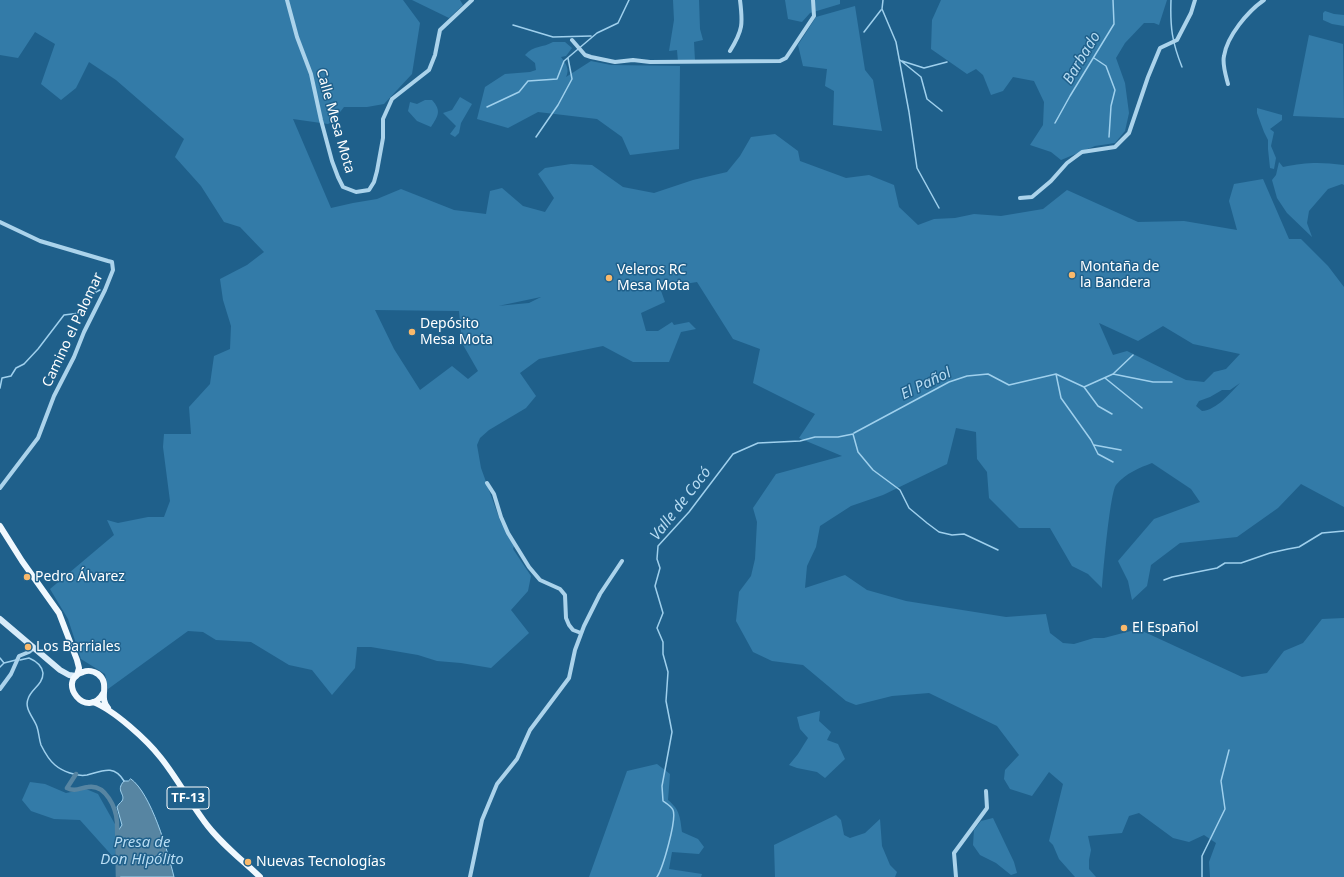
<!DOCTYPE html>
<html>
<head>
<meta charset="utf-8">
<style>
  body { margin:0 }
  canvas { display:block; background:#1f608b }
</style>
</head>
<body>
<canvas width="1344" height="877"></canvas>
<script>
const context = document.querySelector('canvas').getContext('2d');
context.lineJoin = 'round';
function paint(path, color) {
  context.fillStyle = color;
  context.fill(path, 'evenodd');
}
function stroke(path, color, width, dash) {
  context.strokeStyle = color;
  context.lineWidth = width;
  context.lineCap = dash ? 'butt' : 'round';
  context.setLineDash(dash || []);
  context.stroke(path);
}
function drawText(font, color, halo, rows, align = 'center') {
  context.font = font + ' "Noto Sans",sans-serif';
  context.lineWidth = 3;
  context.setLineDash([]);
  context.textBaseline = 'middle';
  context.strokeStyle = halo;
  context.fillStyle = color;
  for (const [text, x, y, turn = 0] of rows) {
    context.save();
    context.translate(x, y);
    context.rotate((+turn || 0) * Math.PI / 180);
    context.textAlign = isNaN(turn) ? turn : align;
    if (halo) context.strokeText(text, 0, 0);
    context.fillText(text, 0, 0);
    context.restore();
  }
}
paint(new Path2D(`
  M0,0H403L420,23L412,74L384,104L367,107H344L333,121L328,124L293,119L331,208L353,203L377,199L401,189L454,210L486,214L490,191L502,188L523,206L545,212L554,198L538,174L545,168L571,164L592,165L623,187L654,193L693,180L727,172L740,156L751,137L775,134L798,151L800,161L846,178L869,175L894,185L899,207L918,225L934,219L955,218L974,214L1001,216L1043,209L1067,190L1138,222L1184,221L1237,230L1229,201L1234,184L1263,179L1289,239H1301L1328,266L1344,287V507L1301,484L1278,508L1237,537L1180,543L1151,565L1147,586L1132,600L1128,581L1118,561L1154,519L1200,502L1191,489L1152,463C1139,468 1126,473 1116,485C1110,493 1103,572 1102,588L1088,574L1072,566L1050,528H1019L989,498L987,472L977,459L976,432L956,428L947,464L883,495L851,506L820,526L816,547L807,566L805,588L845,575L867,590L906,601L1006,617L1046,614L1050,633L1063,643L1074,644L1094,638H1104L1138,629L1242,677L1267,673L1284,651L1303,643L1322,619L1344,618V877H1210L1209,862L1216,843L1204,835L1189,842L1173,838L1139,813L1129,816L1122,833L1088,836L1091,850L1089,860V869L1096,877H1075L1059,859L1053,845L1049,841L1063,784L1049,772L1032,796L1010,789L1004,779L1005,770L1019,755L997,726L929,693L892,696L856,705L846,701L803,665L772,661L753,652L736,621L739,592L751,576L755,559L757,522L753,508L776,474L842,456L799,438L815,414L753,383L760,349L733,339L697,282L660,288L665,302L641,313L646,331H658L672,322L674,325L689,322L696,329L681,332L669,362H633L603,346L539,359L520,373L536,396L526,408L489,430L480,438L477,445L481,468L501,523L515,543L513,549L531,576L528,591L511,610L529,633L491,668L461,663L437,661L418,655L371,647H357L355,668L332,695L312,670L289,665L251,642L216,640L203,632L188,631L108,689L105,674L81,659L68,619L50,589L114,535L107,520L118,523L148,517H164L170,501L163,447L164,434H191L189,407L210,384L214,356L230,349L231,326L223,300L220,279L247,265L264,252L240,227L224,222L201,186L175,157L184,139L116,80L89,62L76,88L61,100L41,84L55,44L35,32L18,58L0,55ZM541,297L529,303L497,306H498ZM375,310L459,311L462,343L478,371L468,379L452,366L420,390L394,349ZM1099,323L1138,341L1163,326L1193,344L1240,354L1226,369L1214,372L1204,382L1186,380L1127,351L1113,355ZM1240,383C1230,393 1217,410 1202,411L1196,406L1199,401L1210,397L1222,390H1230Z
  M412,0H460L463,5L449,18Z
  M673,0H699L700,29L703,40L694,42L695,61L678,62L677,50L669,51L674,20Z
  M785,0H840V4L810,13L802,22L788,19Z
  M941,0H1167L1159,25L1154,23H1144L1125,43L1116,58L1125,83L1129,113L1125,131L1115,143L1095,146L1061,160L1051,152L1030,145L1043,125L1044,102L1034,81L1013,77L1003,91L991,95L983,75L976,69L967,74L931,49L932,20Z
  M855,6L865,70L873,80L882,131L833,125L834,91L825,86L827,69L803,66L798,45L816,17Z
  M1325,11L1334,14L1344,15V26L1332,24L1323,20V13Z
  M1309,35L1343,44L1344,118L1293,116Z
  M553,42H565L572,48L566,56L561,57C566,64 570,69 566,77L591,61L611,65L680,66L679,149L630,155L622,137L597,119L538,112L508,128L477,119L485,87L505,74L530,72L536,70L535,63L525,55C534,45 543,48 553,42Z
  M460,97L472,104L461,123L459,133L455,137L450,134L456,126L443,113L452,110Z
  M425,100H432C442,111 438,116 431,127L417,121L408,111L410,102L417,104Z
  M1257,108L1282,115V120L1270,129L1274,132L1271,146L1276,158L1274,169L1270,168L1268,149V140L1264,132L1257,113Z
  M1279,162L1283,167C1307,162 1320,162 1344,165V185L1342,184L1328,189L1309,211L1307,223L1312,237L1287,213L1277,198L1272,180L1276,175Z
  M820,711L819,721L831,732L827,740L838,744L845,759L825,778L817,772L797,768L789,765L798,754L808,738L800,729L797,717Z
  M657,764L670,774L668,800C680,810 680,817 682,832L698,839L704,847L699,854L672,852L669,869L702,874L701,877H589L627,771Z
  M30,782L45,784L66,793L86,789L98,794L116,826L115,859L80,820L54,819L31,811L22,800Z
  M836,815L841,820L844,835L850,838L865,833L880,819L882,846L890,865L897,872L895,877H775L774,845Z
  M993,818L1014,862L1017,873L1011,875L996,863L980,855L973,845L974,830L981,821Z`), '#337ba8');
const water = new Path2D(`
  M131,779C151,793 168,852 174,877H119L118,831L122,825L117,807C118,805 120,803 122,801C126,794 115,791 124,781H128Z`);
paint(water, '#5785a2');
stroke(water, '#9fd0ed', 1);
stroke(new Path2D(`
  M883,0L882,9L896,42L909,112L917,168L939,208
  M1171,0C1170,27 1172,42 1182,67
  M513,25L553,37L591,36
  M864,32L881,10
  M1094,58L1106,66L1115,90L1111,106L1109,137
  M900,60L921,77L927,99L942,111
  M902,61L924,68L947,62
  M487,107L519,92L528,81L557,79L564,61L597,33L618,23L629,0
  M1055,123L1070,96L1114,24L1113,0
  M536,137L558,105L572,79L568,58
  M1056,374L1061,398L1091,440L1098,454L1113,462
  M1113,374L1133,355
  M1105,378L1142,408
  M1084,387L1098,406L1112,414
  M0,388L2,378L11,376L16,368L24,364L38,349L64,315L80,313C83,301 88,295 100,290
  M854,433L949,382L967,376L988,374L1009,385L1056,374L1084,387L1113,374L1153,382H1172
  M1094,445L1121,450
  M1164,580L1172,577L1217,568L1225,563H1241L1270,553L1288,549L1299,547L1322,533L1344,531
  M0,658L4,663
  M20,660L29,658C36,661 42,665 43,673C43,685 31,689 28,699C24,709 34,718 37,727C39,733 39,739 41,745C44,751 50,761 55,765C62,771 77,777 87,775C102,771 114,764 124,781
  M4,663L16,660
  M0,667L4,663
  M657,877C663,868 677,819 673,810C671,806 666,803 663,801L662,786L672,732L666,701L668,672L663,654V642L657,628L663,613L655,586L660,568L657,559L658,546L689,512L733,454L758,443L800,441L815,437H838L853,434L858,452L873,470L900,490L909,508L927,523L939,532L952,535L964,534L998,550
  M1202,877V856L1225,809L1221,781L1229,750`), '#9fd0ed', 1.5);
stroke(new Path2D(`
  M76,774L67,788C75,792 80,788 88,787C106,784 116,808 117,822L118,877`), '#5785a2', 4.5);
stroke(new Path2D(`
  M287,0L297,37L311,74L321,120L332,161L338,177L343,187L356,192L369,190L374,182L377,171L383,138V119L392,99L429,70L435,55L440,30L472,0
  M572,40L585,55L591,57L615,62L633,60L650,62L780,61L786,58L814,16L813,0
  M730,51C743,30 743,24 740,0
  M1228,84C1226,76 1222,64 1224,56C1227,36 1248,11 1264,0
  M1020,198L1032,197L1051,181L1067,163L1082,152L1115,147L1129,133L1148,77L1160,48L1177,40L1191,13L1195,0
  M0,222L40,241L108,261L112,262L113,270L105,290L84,332L74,357L54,396L38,438L0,488
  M487,483L494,494L501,517L508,533L529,567L540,580L560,589L565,595L566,618L569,625L573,630L581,633
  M0,689L11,674L19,656L29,652L34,648
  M470,877L482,820L497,784L517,759L530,730L569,678L575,650L584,626L600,594L622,561
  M956,877L954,853L987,808L986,791`), '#abd3eb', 4);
stroke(new Path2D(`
  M0,619L60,670L69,675L76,676`), '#d7ebf9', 6);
stroke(new Path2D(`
  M0,526L22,561L59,613L77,660L79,668L77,675
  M104,692C87,723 55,680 83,672C88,670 94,671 98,674C111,684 98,697 108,708
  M93,702C114,710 147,740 161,758C177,778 189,801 204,821C219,842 241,859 260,877`), '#f0f8fe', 6);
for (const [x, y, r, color] of [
  [1072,275,4,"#f9b96b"],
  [609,278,4,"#f9b96b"],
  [412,332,4,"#f9b96b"],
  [27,577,4,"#f9b96b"],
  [1124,628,4,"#f9b96b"],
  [28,647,4,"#f9b96b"],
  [248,862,4,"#f9b96b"]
]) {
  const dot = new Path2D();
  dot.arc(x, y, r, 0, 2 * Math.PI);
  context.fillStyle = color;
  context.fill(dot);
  stroke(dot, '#1f608b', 1.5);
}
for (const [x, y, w] of [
  [188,798,42]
]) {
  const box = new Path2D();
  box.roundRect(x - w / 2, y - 11, w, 22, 3);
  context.fillStyle = '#1f608b';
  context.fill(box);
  stroke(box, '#fff', 1);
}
drawText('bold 13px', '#fff', null, [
  ["TF-13",188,798]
]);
drawText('14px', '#fff', '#1f608b', [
  ["Calle Mesa Mota",335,121,74],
  ["Camino el Palomar",73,330,-65]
]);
drawText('14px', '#fff', '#1f608b', [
  ["Montaña de",1080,267],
  ["la Bandera",1080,283],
  ["Veleros RC",617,270],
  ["Mesa Mota",617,286],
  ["Depósito",420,324],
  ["Mesa Mota",420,340],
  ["Pedro Álvarez",35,577],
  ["El Español",1132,628],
  ["Los Barriales",36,647],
  ["Nuevas Tecnologías",256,862]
], 'left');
drawText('italic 15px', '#b7dcf3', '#1f608b', [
  ["Barbado",1082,58,-59],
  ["El Pañol",926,384,-26],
  ["Valle de Cocó",681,504,-52],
  ["Presa de",142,843],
  ["Don Hipólito",142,860]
]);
</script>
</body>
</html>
